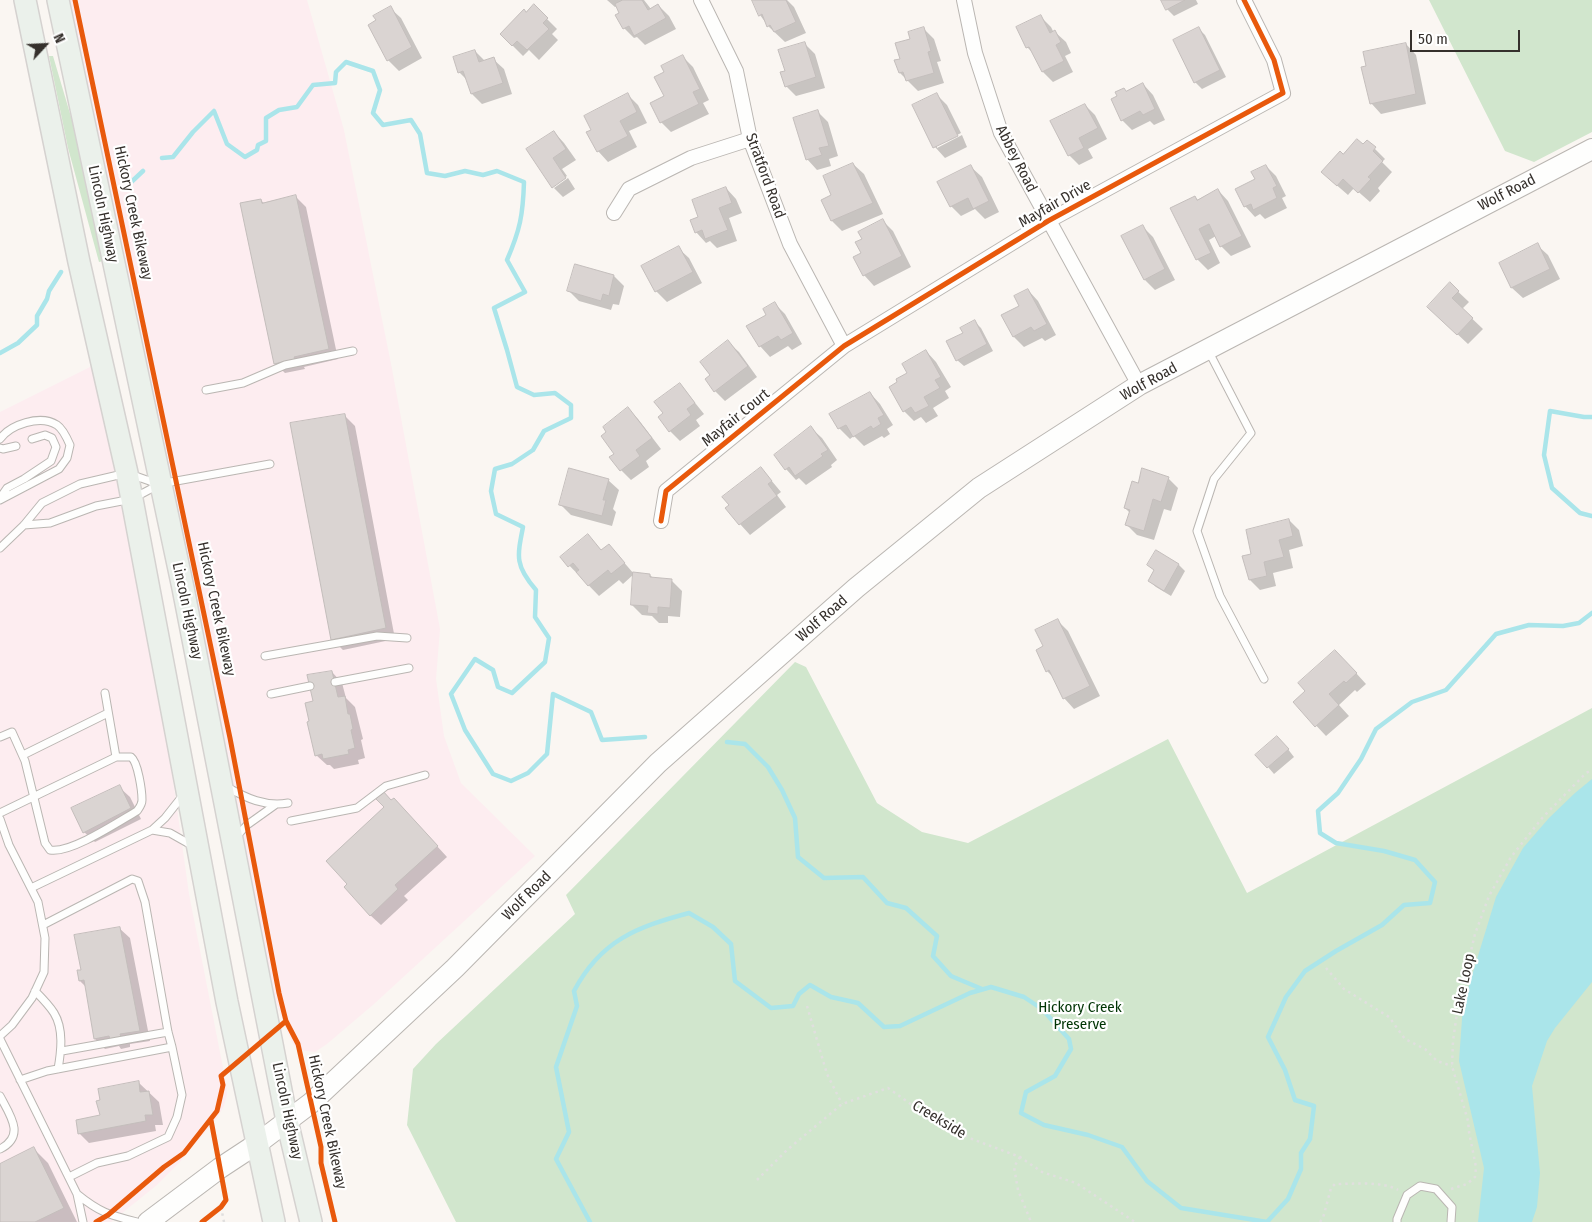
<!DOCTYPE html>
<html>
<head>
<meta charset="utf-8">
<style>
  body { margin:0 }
  #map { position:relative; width:1592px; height:1222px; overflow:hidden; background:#faf6f2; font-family:"Fira Sans Condensed",sans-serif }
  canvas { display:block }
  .north { position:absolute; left:20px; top:20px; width:50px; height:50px; -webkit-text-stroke:4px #fff; paint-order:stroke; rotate:65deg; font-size:14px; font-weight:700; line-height:20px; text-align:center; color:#35302c }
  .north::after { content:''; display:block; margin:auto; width:18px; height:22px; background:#35302c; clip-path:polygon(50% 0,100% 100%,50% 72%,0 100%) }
  .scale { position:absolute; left:1410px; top:30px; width:110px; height:22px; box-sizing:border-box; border:2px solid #35302c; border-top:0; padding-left:6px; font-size:15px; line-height:18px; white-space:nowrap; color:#35302c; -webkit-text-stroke:4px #fff; paint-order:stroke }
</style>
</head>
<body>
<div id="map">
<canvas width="1592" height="1222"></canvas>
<div class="north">N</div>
<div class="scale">50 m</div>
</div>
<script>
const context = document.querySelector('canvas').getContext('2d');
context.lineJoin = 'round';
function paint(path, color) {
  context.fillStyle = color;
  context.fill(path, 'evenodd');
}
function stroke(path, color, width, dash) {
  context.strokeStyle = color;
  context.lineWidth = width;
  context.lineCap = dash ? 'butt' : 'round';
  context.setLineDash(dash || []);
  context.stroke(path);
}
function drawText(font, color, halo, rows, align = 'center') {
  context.font = font + ' "Fira Sans Condensed",sans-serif';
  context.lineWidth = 4.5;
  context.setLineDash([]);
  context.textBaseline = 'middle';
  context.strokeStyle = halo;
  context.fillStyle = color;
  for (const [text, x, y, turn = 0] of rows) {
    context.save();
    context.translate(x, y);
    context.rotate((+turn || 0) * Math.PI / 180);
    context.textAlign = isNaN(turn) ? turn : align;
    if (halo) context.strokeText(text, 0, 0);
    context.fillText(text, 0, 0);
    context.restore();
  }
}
paint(new Path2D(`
  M68,0H307L344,130L392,369L440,629L436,679L444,736L461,783L535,856L374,1004L327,1044L315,1052L298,1050L293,1044L285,1027L273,993L221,725Z
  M94,365L110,434L165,723L189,894L226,1083L227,1095L224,1106L217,1118L179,1163L157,1185L111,1222H0V412Z`), '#fdedf0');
paint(new Path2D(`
  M1429,0H1592V132L1534,162L1505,151Z
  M49,56H53L79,144L103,261L99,262L68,148Z
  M795,662L806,667L877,803L922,832L968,843L1168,739L1247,893L1592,708V1222H456L407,1125L413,1069L436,1044L575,914L566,895Z`), '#d1e6cd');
paint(new Path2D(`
  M1592,779V982L1555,1028L1547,1041L1532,1086L1540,1173L1537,1207L1532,1222H1478L1484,1168L1459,1061L1463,1005L1496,897L1523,848L1549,818L1575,793Z`), '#aae5ea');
paint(new Path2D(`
  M607,0H644L651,9L658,5L669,16L676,29L645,45L637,37L634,38L624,28L621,13L617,6L615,7Z
  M756,0H787L794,7L806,33L785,42L768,26L760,15Z
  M1162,0H1196L1198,4L1174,16L1167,9Z
  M534,6L557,29L552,34L558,40L539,60L529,50L523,56L501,34Z
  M390,8L401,18L422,58L399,71L388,60L378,21Z
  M1040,16L1051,27L1054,33L1055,32L1066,42L1071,53L1065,56L1073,72L1053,82L1043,72L1034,54L1027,47Z
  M924,29L934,39L941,61L937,62L944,83L918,91L900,73L912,40Z
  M1199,29L1205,35L1226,77L1202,89L1195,82L1174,41Z
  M805,44L815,54L825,88L796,96L786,86V72Z
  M1406,44L1416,55L1426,104L1381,114L1371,103Z
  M475,51L485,61L493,59L504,69L512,94L482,104L472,94L468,81L459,72Z
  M683,57L693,67L709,100L703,103L709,114L671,132L661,122L665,97V73Z
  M1143,84L1153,95L1165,120L1154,125L1150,121L1132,130L1122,120L1127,92Z
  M936,94L947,105L961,133L937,145V148L962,135L967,147L945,158L935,147Z
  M628,95L638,105L647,123L629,131L637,147L608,162L598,151L592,130Z
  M1085,105L1095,115L1107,139L1088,149L1093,158L1079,165L1069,155Z
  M818,112L828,122L838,156L829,159L831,166L817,170L807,159Z
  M554,132L564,143L576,160L562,169L567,176L553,185V187L528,149Z
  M1367,141L1385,159L1382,162L1392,172L1378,188L1380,191L1370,202L1354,188L1348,195L1333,182L1343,156L1363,146Z
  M853,164L864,174L883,214L842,231L832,221V196Z
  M1266,166L1276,176L1286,196L1282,198L1287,208L1265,219L1260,214L1255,217L1245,206L1256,180Z
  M971,167L982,177L999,212L985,219L975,209L961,216L951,206Z
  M568,178L575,189L563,197L554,188Z
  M726,188L736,199L742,213L729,218L737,241L717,248L710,241L706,243L696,232L700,218Z
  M1218,190L1228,201L1251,247L1231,256L1221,246L1216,236L1209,240L1220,263L1208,270L1197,259L1195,197L1198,200Z
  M296,197L306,207L338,359L304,367L305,369L285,373L275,363L260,200L264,203Z
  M883,221L893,231L911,267L874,286L864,275L863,239Z
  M1143,227L1153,237L1175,280L1155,290L1145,280L1123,237Z
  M1537,245L1548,255L1560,279L1523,298L1512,288L1500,264Z
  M678,248L689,258L702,283L667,302L656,291Z
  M614,276L624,286L619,305L613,304L611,310L579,301L569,291Z
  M1450,284L1469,302L1462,309L1483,329L1468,344L1439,317Z
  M1028,290L1038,301L1056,335L1045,341L1042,338L1024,347L1014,337L1003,316L1020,307Z
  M775,304L785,314L802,344L792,350L788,346L770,357L760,346L767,315Z
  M975,322L981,328L993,351L964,366L957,360L964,333Z
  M728,342L739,352L757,377L725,401L715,391L711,376Z
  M926,351L936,362L951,387L945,391L949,398L933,408L938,416L926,423L921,417L914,421L904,411L899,382L909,373Z
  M680,384L704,414L696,420L700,426L680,441L670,431Z
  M870,393L880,404L893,425L887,429L890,434L884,438L882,436L864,446L854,436L850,439L839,428Z
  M628,409L638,419L661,449L646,461L649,467L631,480L621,470L616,454Z
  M344,415L355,426L395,639L343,650L332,639Z
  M811,428L822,438L837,460L831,465L832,467L806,485L799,478L796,480L786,469Z
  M761,468L781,492L777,495L786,507L750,535L740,524Z
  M1168,478L1178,488L1171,511L1164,509L1154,540L1137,535L1127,525L1130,513L1125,508L1139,484Z
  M608,480L619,490L613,509L616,512L612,526L571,515L560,504Z
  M1289,520L1299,530L1303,546L1289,550L1293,568L1273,573L1276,586L1260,590L1250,580L1253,555Z
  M588,536L602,551L609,545L634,574L623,584L619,580L599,596L562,558Z
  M1148,565H1179L1185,571L1171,596L1156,587L1149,581L1155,571Z
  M650,575L654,579L672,581L682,591L680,617L668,616V623H659L652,616L642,615L632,605Z
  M1058,621L1068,631L1100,696L1074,709L1064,698L1054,678L1047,671L1044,647Z
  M1346,662L1366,684L1357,692L1355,690L1339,705L1349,716L1326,736L1294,702Z
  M332,672L342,683L346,698L355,707L363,739L361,740L365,758L358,760L359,764L334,769L330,765H327L316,755L311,722L314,702Z
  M1284,744L1294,757L1274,774L1268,767Z
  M119,787L130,797L141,819L95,842L84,832Z
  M392,801L404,810L447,857L404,896L408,900L381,925L370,915L348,884Z
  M119,928L130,938L150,1041L130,1044V1047L121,1049L119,1046L105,1049L95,1039L86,987L80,981L83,971Z
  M138,1082L159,1102L163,1125H155L156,1131L89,1143L79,1133L101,1116Z
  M34,1149L48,1163L77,1222H0V1166Z`), '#0003');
stroke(new Path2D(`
  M162,158L173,157L193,132L214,111L227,144L245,157L257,150L258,145L266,141V118L279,110L297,107L313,85L335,83L336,72L346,62L373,71L380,90L373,113L383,125L411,120L420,134L427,173L445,176L465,171L483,175L497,171L524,182C523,215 520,230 507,260L525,292L494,308L507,350L517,387L534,395L555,393L571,405V418L544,431L533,450L512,464L495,469L491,491L496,514L523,527C517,557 515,566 536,590L535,617L549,638L545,662L512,693L498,687L493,670L475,659L451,694L465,730L493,774L511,781L528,773L547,754L553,694L591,712L602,740L645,737
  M125,188L143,171
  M0,353L18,343L37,325V316L47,299L49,291L61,272
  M1592,417H1584L1550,411L1544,455L1552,488L1580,513L1592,516
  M727,742L745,744L768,767L782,790L795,818L798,857L824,878L863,877L887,903L906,908L937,936L933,956L951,976L982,989
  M590,1222L556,1159L569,1132L556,1067L577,1006L574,991C601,940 637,927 689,913L713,927L731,944L735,981L771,1008L793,1006L799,994L810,985L831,997L858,1003L884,1027L900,1026L970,993L991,987L1024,997L1042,1009L1069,1039L1071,1049L1055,1076L1026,1092L1021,1113L1044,1125L1088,1135L1122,1147L1147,1181L1181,1208L1267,1222L1288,1199L1301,1169V1153L1310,1139L1314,1106L1295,1100L1285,1070L1268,1037L1286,997L1305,971L1336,951L1382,925L1404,905L1430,903L1435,882L1415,860L1384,851L1336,843L1320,833L1318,811L1338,793L1361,759L1376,729L1412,702L1446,690L1496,634L1529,625L1563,626L1579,623L1592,613`), '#aae5ea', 4.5);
const building = new Path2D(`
  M623,0H642L648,10L658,4L666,18L634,36L629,26L623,29L615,15L619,13L615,4Z
  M752,0H786L796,22L774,32L770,25L767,27L762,14L759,16Z
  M1161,0H1185L1166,10Z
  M534,4L548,18L543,23L549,29L527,50L517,41L512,46L500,34L524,9L526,12Z
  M391,6L412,47L387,61L368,25L376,20L373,16Z
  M1041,15L1050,33L1055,30L1061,42L1056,45L1064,61L1042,72L1029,47L1026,48L1016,27Z
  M924,27L931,51L928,52L934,73L906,81L903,72L899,73L894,60L900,59L895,43L910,39L908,32Z
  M1199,27L1220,70L1194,83L1173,40Z
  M805,42L816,77L785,87L780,72L785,71L778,50Z
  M1406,43L1416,94L1370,104L1361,67L1366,66L1363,52Z
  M475,50L479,62L494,57L503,83L471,94L463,71L458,73L453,57Z
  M683,55L700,89L693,92L699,104L660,123L650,103L664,96L654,77L664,72L661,66Z
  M1143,83L1155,109L1143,115L1140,111L1121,121L1111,99L1117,96L1115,92L1124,88L1126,91Z
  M628,93L637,112L620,121L628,136L597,152L586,132L591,130L584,116Z
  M937,93L958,136L933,148L912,105Z
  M1085,104L1098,128L1079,138L1084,148L1068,156L1050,121Z
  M818,110L829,146L819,148L822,155L806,160L793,118Z
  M554,131L566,149L553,158L566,178L552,188L526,149Z
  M1357,139L1363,144L1367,140L1376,147L1373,151L1383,161L1368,177L1371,179L1358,193L1343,179L1337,186L1321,172L1340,151L1343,154Z
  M853,163L873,203L831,221L821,200L831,195L823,176Z
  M971,165L989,201L973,209L968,198L950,207L937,182Z
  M1266,165L1277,186L1273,188L1277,198L1253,210L1251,204L1244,207L1235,189L1255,179L1251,172Z
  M726,187L732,203L719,208L728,230L705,239L702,230L695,233L690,220L698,217L692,200Z
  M1218,189L1242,236L1220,247L1209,224L1199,229L1211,253L1196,260L1170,208L1195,196L1197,200Z
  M296,195L329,349L294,357L295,359L274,364L240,203L261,199L262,203Z
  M883,219L902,256L863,276L853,257L861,253L855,242L862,239L858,232Z
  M1143,225L1165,269L1144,280L1121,236Z
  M1538,243L1550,269L1511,288L1499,263Z
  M679,246L693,272L655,292L641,266Z
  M575,264L614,275L609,296L603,294L601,301L567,291Z
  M1450,282L1459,291L1452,298L1473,318L1457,335L1427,307Z
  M1028,289L1047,324L1034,331L1031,327L1013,337L1001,315L1019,306L1014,296Z
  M775,302L793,333L781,340L778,336L759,347L746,326L766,315L763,309Z
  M975,320L987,344L956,361L946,341L963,333L960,328Z
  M728,340L748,366L714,392L705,379L710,375L700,362Z
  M926,350L941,377L935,380L940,388L924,397L929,406L915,413L911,407L903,412L889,387L897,382L896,379L907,373L902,364Z
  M680,383L695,403L687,409L691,415L669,432L658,417L663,413L654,402Z
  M870,392L884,415L878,418L881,424L873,429L871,426L853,437L846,425L838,429L829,414Z
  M628,407L652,438L636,450L640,456L620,471L609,457L614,454L601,436L606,432L603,427Z
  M345,414L386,628L331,640L290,423Z
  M811,426L828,450L821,454L823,456L795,476L789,467L785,470L774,455Z
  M761,467L772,481L768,484L777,496L739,525L725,508L729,505L722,497Z
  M569,468L609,479L603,500H606L602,516L559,505Z
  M1142,468L1169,477L1161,502L1153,499L1144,531L1125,525L1130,510L1124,508L1132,481L1138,483Z
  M1289,519L1293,536L1279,540L1284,557L1264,562L1267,576L1249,580L1242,556L1251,554L1246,530Z
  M588,534L601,550L609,544L625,563L611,574L608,570L588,586L576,572L579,570L573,563L568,567L560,557Z
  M1156,550L1179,564L1164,591L1148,581L1154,570L1147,565Z
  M633,572L650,574V577L672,579L670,608L658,607V614L647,613L648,606L631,605Z
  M1058,619L1090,686L1063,699L1049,670L1046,672L1036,650L1043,646L1035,630Z
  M1335,650L1357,673L1346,683L1344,681L1329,694L1339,705L1315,727L1293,702L1305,691L1298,683Z
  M332,671L338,697L345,696L348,714H350L353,729L351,730L355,748L348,750L349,754L323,759L322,754L315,756L307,722L309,721L305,703L313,701L307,675Z
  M1277,736L1289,749L1267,768L1255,755Z
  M120,785L131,808L83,833L71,808Z
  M383,791L391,800L394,798L438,846L395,885L398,889L370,916L344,887L347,884L326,861L384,807L375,798Z
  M120,927L140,1031L120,1034L121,1037L110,1039L109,1036L94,1039L84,980L79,981L77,970H81L74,935Z
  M139,1081L140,1092L149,1091L153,1115H145L146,1121L78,1134L76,1120L100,1115L96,1101L100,1100L98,1089Z
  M34,1147L64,1208L35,1222H0V1164Z`);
paint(building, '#dad4d2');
stroke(building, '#c4bebc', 1);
const lane = new Path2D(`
  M1209,352L1251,433L1214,479L1197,531L1220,596L1264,679
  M206,390L243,383L285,365L353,351
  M0,439C10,425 40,414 57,425C63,429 67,438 70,445L67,458L59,469L0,500
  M0,448L3,449L16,446
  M0,498L7,488L24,479L51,461L56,447L52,438L45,435L32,439
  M24,525L50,523L96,506L132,499L160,484L270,464
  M0,548L24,525L42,503L80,484L127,473L158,484
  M265,656L377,636L407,638
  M335,682L409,668
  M271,694L310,686
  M0,737L12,732L25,761L45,843L50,850C70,854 118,822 137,811C139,808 142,805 142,800C142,791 138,762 131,757H116
  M23,755L108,713
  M227,787C246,798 265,807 288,803
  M0,813L116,757L105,693
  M0,819L9,845L38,902L45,938L44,972L32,998L12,1025L0,1036
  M291,821L357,808L386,786L425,775
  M152,830L170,833L193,846
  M235,838L247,825L275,805
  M31,888L152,830L165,818L184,794
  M43,925L132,879L138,881L145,902L168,1032L172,1047
  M35,991C42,998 49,1005 54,1013C64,1029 61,1052 58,1069
  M0,1039L77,1194L83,1222
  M62,1051L168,1032
  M20,1080L47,1071L172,1047L182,1095L177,1117L168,1137L128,1156L97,1163L69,1177
  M0,1096C10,1115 26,1136 0,1149
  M77,1194C99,1212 109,1215 137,1222
  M1397,1222V1219L1407,1195L1420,1186L1436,1189L1452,1207L1451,1222`);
const street = new Path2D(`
  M701,0L736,71L750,139L790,244L844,346
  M964,0L975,53L1001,133L1139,385
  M614,213L629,189L691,158L750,139
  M661,521L666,491L844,346L1048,221L1283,93L1274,60L1244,0`);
const secondary = new Path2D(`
  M148,1222L220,1168L258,1143L311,1103L455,968L658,763L856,588L979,488L1139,385L1592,149`);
const primary = new Path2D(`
  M25,0L79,262L127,473L227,1002L274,1222
  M58,0L183,588L287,1121L311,1222`);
stroke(lane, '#bab6b2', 9);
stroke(street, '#bab6b2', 16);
stroke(secondary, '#bab6b2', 22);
stroke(primary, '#d5d2d0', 24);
stroke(new Path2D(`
  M1326,968L1344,989L1389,1017L1405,1039L1425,1049L1437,1061L1452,1066
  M807,1006L827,1074L842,1104
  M1020,1157L1014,1167L1018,1190L1031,1222
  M757,1180L787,1150L842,1104L888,1088L932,1119L972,1139L1020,1157L1042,1172L1076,1183L1135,1222
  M1451,1189L1467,1184L1475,1177L1476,1167L1469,1132L1468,1121L1452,1066L1453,1041L1458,1006L1475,934L1489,896L1511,857L1543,817L1586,773L1592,770
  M221,1207L224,1222
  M1320,1222L1323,1218L1331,1188L1335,1184C1353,1184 1383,1181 1398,1190`), '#e0dfde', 2.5, [2.5, 4]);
stroke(lane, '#fefefd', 7);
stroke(street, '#fefefd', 14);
stroke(secondary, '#fefefd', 20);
stroke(primary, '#ebf1eb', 21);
stroke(new Path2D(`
  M75,0L230,738L279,993L286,1021L298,1044L321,1147V1163L335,1222
  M661,521L666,491L844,346L1048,221L1283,93L1274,60L1244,0
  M96,1222L108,1215L164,1167L184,1153L217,1111L223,1085L221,1076L286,1021
  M202,1222L221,1207L226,1200L211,1120`), '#e8590c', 5);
drawText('15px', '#35302c', '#fff', [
  ["Abbey Road",1016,159,63],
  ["Stratford Road",765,176,70],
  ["Wolf Road",1507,193,-27],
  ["Mayfair Drive",1055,204,-30],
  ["Hickory Creek Bikeway",133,213,78],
  ["Lincoln Highway",103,214,78],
  ["Wolf Road",1149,382,-29],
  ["Mayfair Court",736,418,-39],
  ["Hickory Creek Bikeway",216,609,78],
  ["Lincoln Highway",187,611,78],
  ["Wolf Road",822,619,-41],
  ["Wolf Road",527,896,-45],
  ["Lake Loop",1464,984,-78],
  ["Lincoln Highway",287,1111,78],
  ["Creekside",939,1120,31],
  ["Hickory Creek Bikeway",327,1122,78]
]);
drawText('15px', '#003404', '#fff', [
  ["Hickory Creek",1080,1008],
  ["Preserve",1080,1025]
]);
</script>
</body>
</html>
